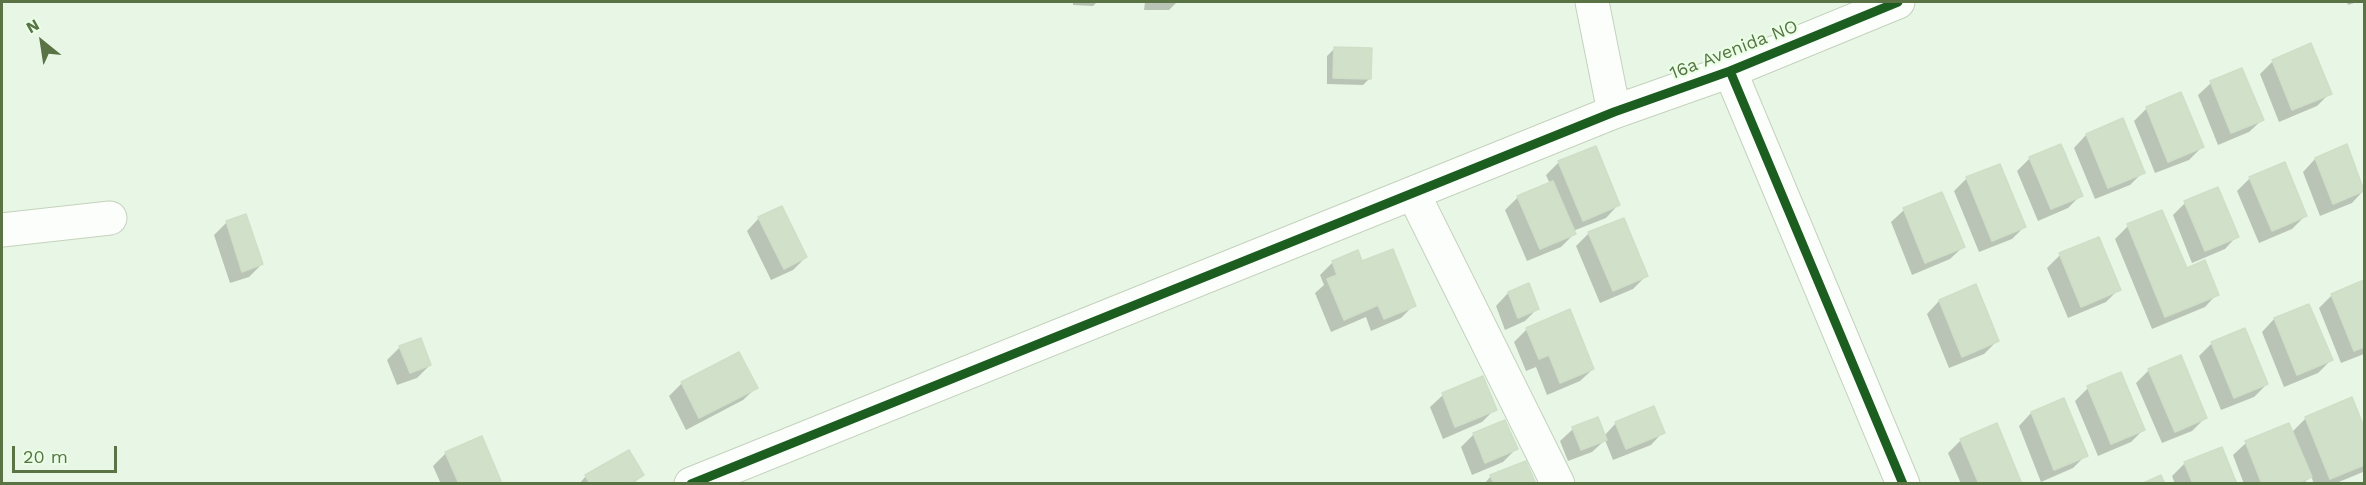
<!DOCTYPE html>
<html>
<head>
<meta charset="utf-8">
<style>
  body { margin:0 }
  #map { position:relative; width:2366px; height:485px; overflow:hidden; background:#e8f6e5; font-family:"Work Sans",sans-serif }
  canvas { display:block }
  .frame { position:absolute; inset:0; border:3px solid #597345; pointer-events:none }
  .north { position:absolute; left:12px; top:12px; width:60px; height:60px; -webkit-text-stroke:4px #e9ffe5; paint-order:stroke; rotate:330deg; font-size:16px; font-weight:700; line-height:24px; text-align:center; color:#597345 }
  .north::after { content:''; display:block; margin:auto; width:21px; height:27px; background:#597345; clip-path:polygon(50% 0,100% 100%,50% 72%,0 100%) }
  .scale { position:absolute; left:12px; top:446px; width:105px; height:27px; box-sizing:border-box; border:3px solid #597345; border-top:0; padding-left:8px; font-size:18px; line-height:21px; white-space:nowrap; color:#597345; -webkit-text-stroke:4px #e9ffe5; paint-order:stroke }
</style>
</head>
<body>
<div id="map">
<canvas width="2366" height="485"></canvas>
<div class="frame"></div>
<div class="north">N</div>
<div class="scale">20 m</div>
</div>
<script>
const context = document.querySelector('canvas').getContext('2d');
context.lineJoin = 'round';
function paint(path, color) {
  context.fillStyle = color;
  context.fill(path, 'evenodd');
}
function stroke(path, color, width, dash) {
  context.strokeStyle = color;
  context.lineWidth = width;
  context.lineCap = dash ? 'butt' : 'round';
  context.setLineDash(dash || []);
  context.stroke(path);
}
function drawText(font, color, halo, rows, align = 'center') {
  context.font = font + ' "Work Sans",sans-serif';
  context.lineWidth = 4.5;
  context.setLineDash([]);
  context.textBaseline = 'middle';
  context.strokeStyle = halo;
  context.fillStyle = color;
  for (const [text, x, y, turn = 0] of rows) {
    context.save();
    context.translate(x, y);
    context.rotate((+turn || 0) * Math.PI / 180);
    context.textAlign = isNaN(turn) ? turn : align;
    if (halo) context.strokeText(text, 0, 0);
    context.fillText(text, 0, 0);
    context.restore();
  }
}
paint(new Path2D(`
  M1073,2H1097L1093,6L1073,5Z
  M1145,2H1177L1169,10H1144Z
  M2347,2H2357L2348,5Z
  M1334,49L1370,78L1363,85L1327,84V56Z
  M2273,61L2330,93L2317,106L2279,122L2260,74Z
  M2211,83L2262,120L2249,132L2218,145L2198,95Z
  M2147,108L2202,147L2189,160L2155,173L2134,121Z
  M2086,135L2143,172L2130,185L2095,199L2074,148Z
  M2346,146L2364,190L2352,203L2320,216L2303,172L2315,159Z
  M2030,158L2081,195L2068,208L2038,221L2017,171Z
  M1559,162L1618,205L1606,218L1573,231L1574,234L1561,247L1527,261L1505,210L1518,197L1550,184L1546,175Z
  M1967,178L2024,227L2012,239L1979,252L1954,191Z
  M2250,178L2305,216L2292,229L2259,243L2237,191Z
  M2185,203L2237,236L2225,249L2192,263L2173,215Z
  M1904,210L1963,247L1950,259L1912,275L1891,222Z
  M2162,212L2186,270L2217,294L2205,307L2152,329L2115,239L2128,226Z
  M759,218L806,257L793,270L771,280L747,231Z
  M227,222L262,264L249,277L230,283L214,235Z
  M1589,233L1646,276L1633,289L1600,303L1576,246Z
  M2060,255L2119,289L2106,302L2068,318L2047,268Z
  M1333,262L1362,263L1414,305L1401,318L1371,331L1366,317L1331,332L1315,293L1324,285L1320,275Z
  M2364,282V354L2341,363L2319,308L2332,295Z
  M1508,293L1537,309L1525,321L1505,330L1496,306Z
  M1939,301L1997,341L1984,354L1949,368L1927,314Z
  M2308,305L2331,360L2318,373L2284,387L2262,332L2274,319Z
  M1527,329L1593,369L1580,381L1547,395L1536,367L1526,371L1514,342Z
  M2212,343L2267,384L2254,397L2221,410L2199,356Z
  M400,347L430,365L417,378L397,385L387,360Z
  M738,354L756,388L743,400L686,430L669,396L682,383Z
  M2149,370L2205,418L2192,431L2162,443L2136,383Z
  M2121,374L2144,429L2131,442L2098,456L2075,401L2088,388Z
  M1443,395L1495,409L1482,422L1443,439L1430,407Z
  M2351,399L2364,431L2363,472L2334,484H2314L2311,476L2303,484H2244L2233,455L2246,443L2289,425L2292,432L2306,418Z
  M2063,400L2086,455L2073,468L2041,482L2019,426L2031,413Z
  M1616,423L1663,432L1651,445L1613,460L1605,440L1592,452L1568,461L1560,441L1573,429L1604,436Z
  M1474,434L1516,449L1503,462L1472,475L1461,447Z
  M1961,440L2020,484H1961L1948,453Z
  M446,453L500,481L497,484H441L433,466Z
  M2185,463L2235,484H2175L2172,476Z
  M642,475L633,484H579L586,476Z
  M1491,476L1534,484H1484Z`), '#0003');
const building = new Path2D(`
  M2311,43L2332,94L2292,110L2272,60Z
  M1334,47L1372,48L1371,79L1333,78Z
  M2242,68L2264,120L2231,133L2210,81Z
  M2181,92L2204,147L2168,162L2146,107Z
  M2123,118L2145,173L2108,188L2086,134Z
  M2061,144L2083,196L2051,209L2029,157Z
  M2347,144L2364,191L2333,204L2315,158Z
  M1596,146L1620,205L1583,221L1558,161Z
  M2285,162L2307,216L2272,231L2249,177Z
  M2000,164L2026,227L1992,241L1966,177Z
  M1553,181L1576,234L1540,249L1517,196Z
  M2218,187L2239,237L2205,251L2184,201Z
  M1942,192L1965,247L1925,263L1903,208Z
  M782,206L807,257L784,269L758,217Z
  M2162,210L2187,268L2205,260L2219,295L2165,317L2127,224Z
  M246,214L263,264L242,272L226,221Z
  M1624,218L1648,276L1613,291L1588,232Z
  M2099,237L2121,290L2081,307L2059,253Z
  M1393,249L1416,306L1384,319L1378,305L1344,320L1327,279L1337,275L1332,261L1358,250L1362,261Z
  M2364,280V347L2354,351L2331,294Z
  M1529,283L1539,309L1518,318L1508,292Z
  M1976,284L1999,341L1962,357L1939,300Z
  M2309,304L2333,360L2297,375L2274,318Z
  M1570,309L1594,369L1560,383L1549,355L1539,359L1526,328Z
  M2245,328L2268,384L2234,398L2211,342Z
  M421,338L431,365L410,373L399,346Z
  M739,352L758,388L699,418L681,382Z
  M2181,355L2207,418L2175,432L2148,369Z
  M2121,372L2145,430L2111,444L2087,386Z
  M1483,376L1497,410L1455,427L1442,393Z
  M2352,397L2364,427V465L2330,479L2305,417Z
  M2064,398L2088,456L2054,470L2031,412Z
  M1654,406L1665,433L1626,449L1615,422Z
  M1598,417L1607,440L1581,450L1572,427Z
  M1505,420L1518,449L1485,463L1473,433Z
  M1997,423L2022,484H1979L1960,439Z
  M2289,423L2312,477L2296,484H2262L2245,441Z
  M482,436L501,481L495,484H459L445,452Z
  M2222,447L2237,484H2193L2184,462Z
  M629,450L644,475L629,484H590L585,475Z
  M1526,461L1536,484H1494L1490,475Z
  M2161,475L2165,484H2141Z`);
paint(building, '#d1e0c9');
stroke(building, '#cfdfc7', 1.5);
const minor = new Path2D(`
  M1592,2L1614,112
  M1730,71L1903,484
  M1413,193L1558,484
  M2,230L110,218
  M691,484L1614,112L1730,71L1898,2`);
stroke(minor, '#c4d2bd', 35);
stroke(minor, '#fcfefb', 33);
stroke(new Path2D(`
  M1730,71L1903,484
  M691,484L1614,112L1730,71L1898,2`), '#1b5e20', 9);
drawText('18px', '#597345', '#e9ffe5', [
  ["16a Avenida NO",1734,50,-21]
]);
</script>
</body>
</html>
